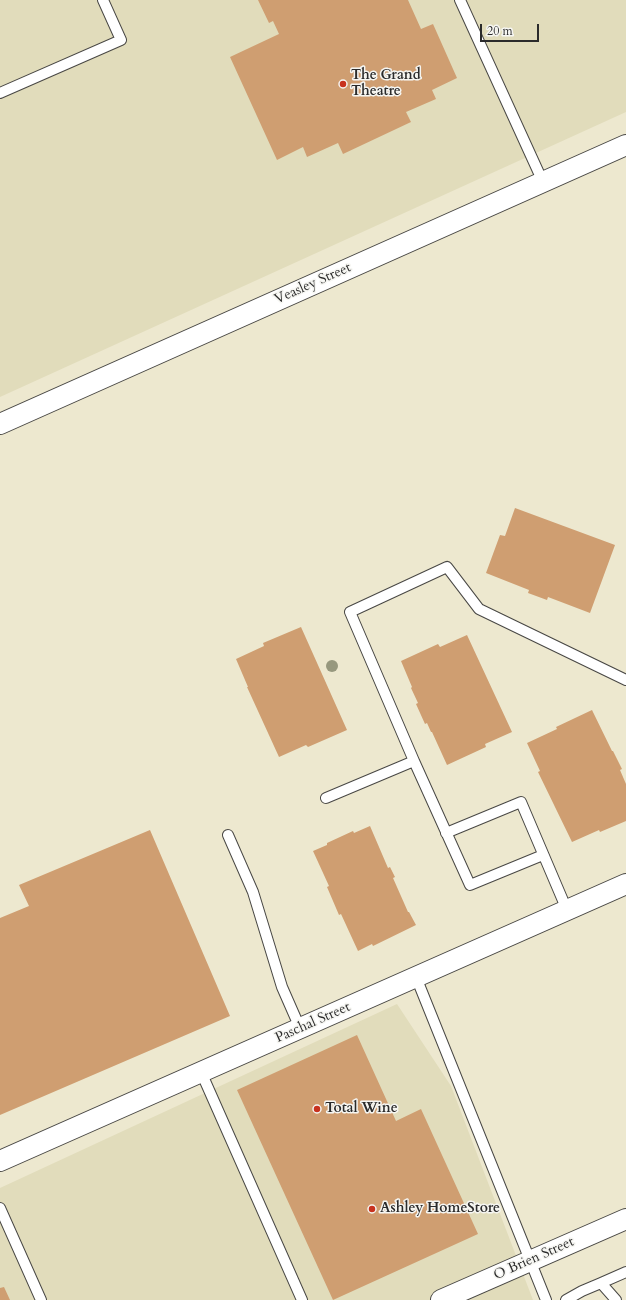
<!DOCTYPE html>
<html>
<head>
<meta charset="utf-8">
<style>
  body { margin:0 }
  #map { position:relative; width:626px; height:1300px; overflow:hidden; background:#ede8cf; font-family:Cardo,serif }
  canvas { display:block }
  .scale { position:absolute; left:480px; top:24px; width:59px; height:18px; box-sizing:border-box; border:2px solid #2b2b2b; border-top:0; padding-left:5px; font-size:12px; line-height:14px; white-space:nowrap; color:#2b2b2b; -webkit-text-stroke:3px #f6f6f2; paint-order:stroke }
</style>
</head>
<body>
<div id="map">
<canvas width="626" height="1300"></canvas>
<div class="scale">20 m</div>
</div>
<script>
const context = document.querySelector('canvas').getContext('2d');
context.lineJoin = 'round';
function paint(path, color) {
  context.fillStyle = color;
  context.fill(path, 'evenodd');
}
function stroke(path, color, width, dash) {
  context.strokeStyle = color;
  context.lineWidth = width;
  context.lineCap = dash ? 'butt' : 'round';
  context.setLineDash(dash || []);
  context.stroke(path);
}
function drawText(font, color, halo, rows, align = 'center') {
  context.font = font + ' Cardo,serif';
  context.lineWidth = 3;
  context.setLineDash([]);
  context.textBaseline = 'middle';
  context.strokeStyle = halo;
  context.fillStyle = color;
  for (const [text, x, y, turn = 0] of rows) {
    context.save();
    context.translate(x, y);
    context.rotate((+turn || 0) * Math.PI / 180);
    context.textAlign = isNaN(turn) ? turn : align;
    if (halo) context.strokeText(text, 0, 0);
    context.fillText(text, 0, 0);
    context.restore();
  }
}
paint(new Path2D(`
  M0,0H626V112L0,397Z
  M397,1004L451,1086L533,1300H0V1188Z`), '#e1dcbb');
paint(new Path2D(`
  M258,0H408L421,29L433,24L457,78L432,90L436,99L406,112L411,122L343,154L338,143L307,157L303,147L277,160L230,57L279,34L273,21L269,23Z
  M515,508L615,545L590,613L548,597L547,600L528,593L529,590L486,573L500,535L505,536Z
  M301,627L347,730L308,747L306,745L279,757L247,687H248L236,659L264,646L263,643Z
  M467,635L512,732L485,744L486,747L447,765L432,732H431L427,723L425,724L416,704L418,703L411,688L412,687L401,661L438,644L440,647Z
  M592,710L612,751H613L622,769L620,770L626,784V821L600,832L599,830L572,842L538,772L540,771L527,743L557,729L556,727Z
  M370,826L388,868L390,867L395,877L393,878L408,912H409L416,925L373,946L372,944L358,951L341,914L339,915L327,887L329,886L313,851L327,845V843L353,831L354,833Z
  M150,830L230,1016L0,1115V918L29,906L19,885Z
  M357,1035L396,1121L421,1109L478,1234L333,1300L237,1090Z
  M4,1287L10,1300H0V1288Z`), '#cf9e71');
const service = new Path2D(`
  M460,0L543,182
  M0,93L121,40L103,0
  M414,761L470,885L543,855
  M326,798L414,761L350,612L447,567L479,609L626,680
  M446,833L521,802L567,910
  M228,835L253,892L282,987L300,1028
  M416,977L546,1300
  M201,1072L302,1300
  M0,1208L41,1300
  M601,1283L626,1272
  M566,1300L582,1291L601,1283L616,1300`);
const minor = new Path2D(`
  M0,424L626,145
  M0,1161L626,884
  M441,1300L626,1219`);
stroke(service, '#484744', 12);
stroke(minor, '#484744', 22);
stroke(service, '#fff', 10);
stroke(minor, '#fff', 20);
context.fillStyle = '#97987e';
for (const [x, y] of [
  [332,666]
]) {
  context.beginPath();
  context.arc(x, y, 6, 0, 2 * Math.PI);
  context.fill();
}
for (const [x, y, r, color] of [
  [343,84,4,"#c8321e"],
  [317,1109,4,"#c8321e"],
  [372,1209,4,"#c8321e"]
]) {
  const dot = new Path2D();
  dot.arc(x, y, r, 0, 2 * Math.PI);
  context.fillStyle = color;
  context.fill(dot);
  stroke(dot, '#f6f6f2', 1.5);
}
drawText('bold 14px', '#2b2b2b', '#f6f6f2', [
  ["The Grand",351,76],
  ["Theatre",351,92],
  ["Total Wine",325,1109],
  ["Ashley HomeStore",380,1209]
], 'left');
drawText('14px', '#2b2b2b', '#f6f6f2', [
  ["Veasley Street",313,284,-24],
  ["Paschal Street",313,1023,-24],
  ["O Brien Street",534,1259,-24]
]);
</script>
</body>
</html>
